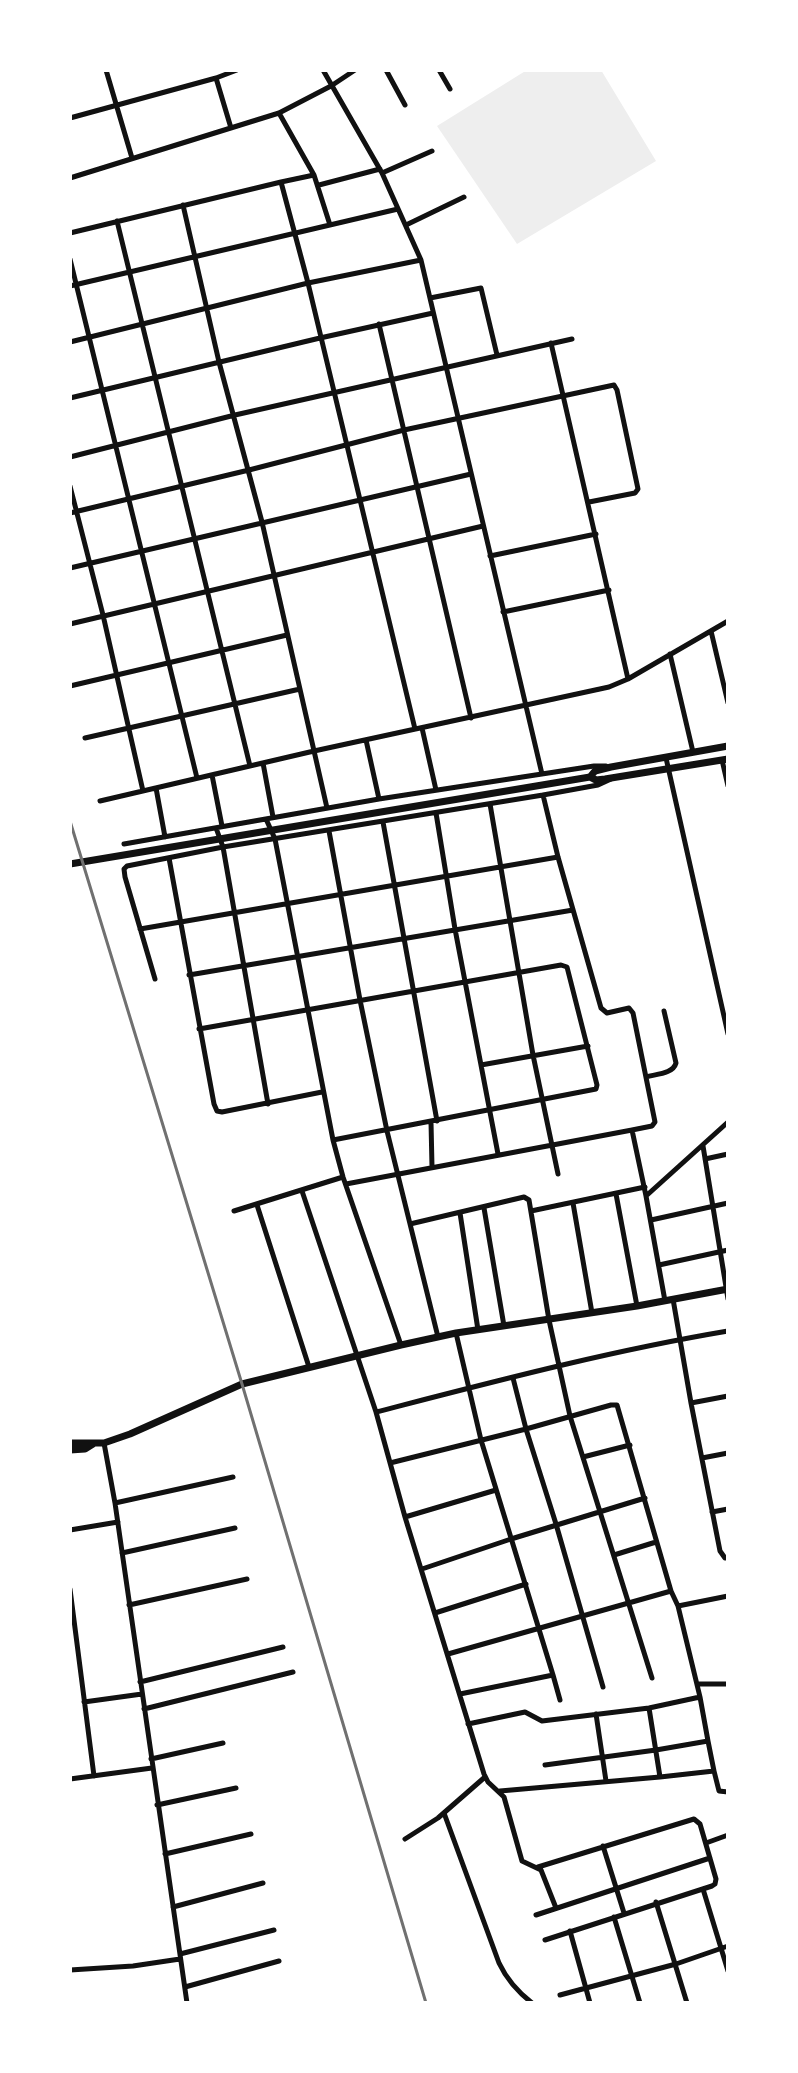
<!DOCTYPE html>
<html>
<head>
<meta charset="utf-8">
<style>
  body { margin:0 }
  #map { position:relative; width:798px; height:2073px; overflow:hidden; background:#fff; font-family:Jost,sans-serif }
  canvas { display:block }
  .frame { position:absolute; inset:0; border:72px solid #fff; pointer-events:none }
</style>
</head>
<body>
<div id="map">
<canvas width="798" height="2073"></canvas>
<div class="frame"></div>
</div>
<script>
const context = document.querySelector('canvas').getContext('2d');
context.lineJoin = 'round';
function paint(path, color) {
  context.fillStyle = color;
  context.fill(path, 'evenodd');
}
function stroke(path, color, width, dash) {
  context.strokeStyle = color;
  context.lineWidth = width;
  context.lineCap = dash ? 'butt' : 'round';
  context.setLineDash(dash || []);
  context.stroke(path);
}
paint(new Path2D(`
  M527,70H601L656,161L517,244L437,126Z`), '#eee');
stroke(new Path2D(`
  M106,70L132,158
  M323,70L382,173L421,260L542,774
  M386,70L405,105
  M439,70L450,89
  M216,78L231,128
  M279,113L314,175L330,225
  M70,118L216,78L237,70
  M382,173L432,151
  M70,178L279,113L331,86L355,70
  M281,182L314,175
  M319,185L380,169
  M183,205L219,362L262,522L327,808
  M117,221L250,766
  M406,225L464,197
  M70,233L281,182L308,283L415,729
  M70,259L197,778
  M70,286L398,209
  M430,298L481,288L497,355
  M379,324L471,718
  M70,342L308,283L421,260
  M551,343L628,679
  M70,398L320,338L433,313
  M70,457L235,415L572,339
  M70,486L103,615L143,791
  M70,513L249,470L404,430L614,385L617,390L638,489L635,493L589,502
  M490,556L596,534
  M70,568L471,474
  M503,612L609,590
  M70,624L483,526
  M711,631L728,703
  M670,654L693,752
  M70,686L287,635
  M422,728L436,790
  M85,738L300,689
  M366,740L379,799
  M666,758L728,1034
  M722,760L728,786
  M263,763L273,817
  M212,775L222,826
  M156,788L165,837
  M543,795L558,857L601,1008L607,1013L629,1008L633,1013L655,1122L652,1126L632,1130
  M100,801L314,751L609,687L628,679L728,621
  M490,804L533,1055L558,1174
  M436,813L455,929L498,1154
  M266,819L275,839L333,1140L343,1177L401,1345
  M383,822L437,1121
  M216,828L223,847L268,1104
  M329,831L360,1000L387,1131L438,1337
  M124,844L379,799L594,766H606
  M169,858L214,1104L217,1111L222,1112L322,1092
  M140,929L558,857
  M189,975L573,910
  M155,979L125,877L124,869L127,866L223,847L543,795L598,785L611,779
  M199,1029L561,965L567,967L597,1085L596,1089L333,1140
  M481,1065L588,1046
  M646,1077C656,1074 673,1074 676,1063L664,1011
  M431,1122L432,1167
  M703,1146L728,1299
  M705,1159L728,1154
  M346,1184L632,1130L646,1196
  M302,1191L376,1412L405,1517L484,1774L488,1782L504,1797L522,1861L541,1870L556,1908
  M616,1194L637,1306
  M573,1203L592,1313
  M257,1205L309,1367
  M484,1208L504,1326
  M234,1211L343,1177
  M531,1211L645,1187
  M460,1213L478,1330
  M651,1220L728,1203
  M410,1224L524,1197L529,1200L549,1320L570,1416L652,1678
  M659,1265L728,1250
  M673,1299L691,1403L720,1551L725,1558H728
  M665,1301L646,1196L728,1122
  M456,1333L481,1440L553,1675L460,1694
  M513,1378L526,1429L556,1524L603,1687
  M691,1403L728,1396
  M376,1412C492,1382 609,1351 728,1331
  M104,1443L115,1503L187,2003
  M583,1457L630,1445
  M702,1458L728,1453
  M390,1463L526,1429L611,1405H617L671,1591L678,1606
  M115,1503L233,1477
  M712,1512L728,1509
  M405,1517L496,1490
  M70,1530L118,1522
  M122,1553L235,1528
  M614,1555L656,1542
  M422,1569L511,1539L645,1498
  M70,1589L94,1776
  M129,1605L247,1579
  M435,1613L526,1584
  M448,1654L671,1591
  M553,1675L560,1700
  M140,1682L283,1647
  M697,1684H728
  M84,1702L142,1694
  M144,1709L293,1672
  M596,1714L606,1781
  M468,1724L525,1712L542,1721L649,1708L700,1697
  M151,1759L223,1743
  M545,1765L656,1750L708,1741L700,1697L678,1606L728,1596
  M714,1771L719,1791L728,1792
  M660,1777L714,1771L708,1741
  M70,1779L152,1768
  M500,1791L660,1777L649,1708
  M157,1805L236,1788
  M444,1813L499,1963C507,1980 518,1992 532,2003
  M405,1839L438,1818L485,1777
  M706,1843L728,1835
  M603,1846L624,1913
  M165,1854L251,1834
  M538,1867L694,1819L700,1824L716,1879L715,1884L712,1886L545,1940
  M703,1889L728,1971
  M656,1902L687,2003
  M173,1907L263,1883
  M536,1915L710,1858
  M614,1917L640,2003
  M570,1931L590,2003
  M180,1954L274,1930
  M70,1970L133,1966L180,1959
  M185,1987L279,1961
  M560,1995L676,1964L728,1946`), '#111', 5);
stroke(new Path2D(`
  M70,1443H104L130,1434L242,1384L401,1345L456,1333L637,1306L728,1289
  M70,1450L85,1449L93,1444`), '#111', 7);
stroke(new Path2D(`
  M590,777L595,771L611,767L728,746
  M70,864L590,777L596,780L605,779L728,759`), '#111', 7);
stroke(new Path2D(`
  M70,821L242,1384L426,2003`), '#707070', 3);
</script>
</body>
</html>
